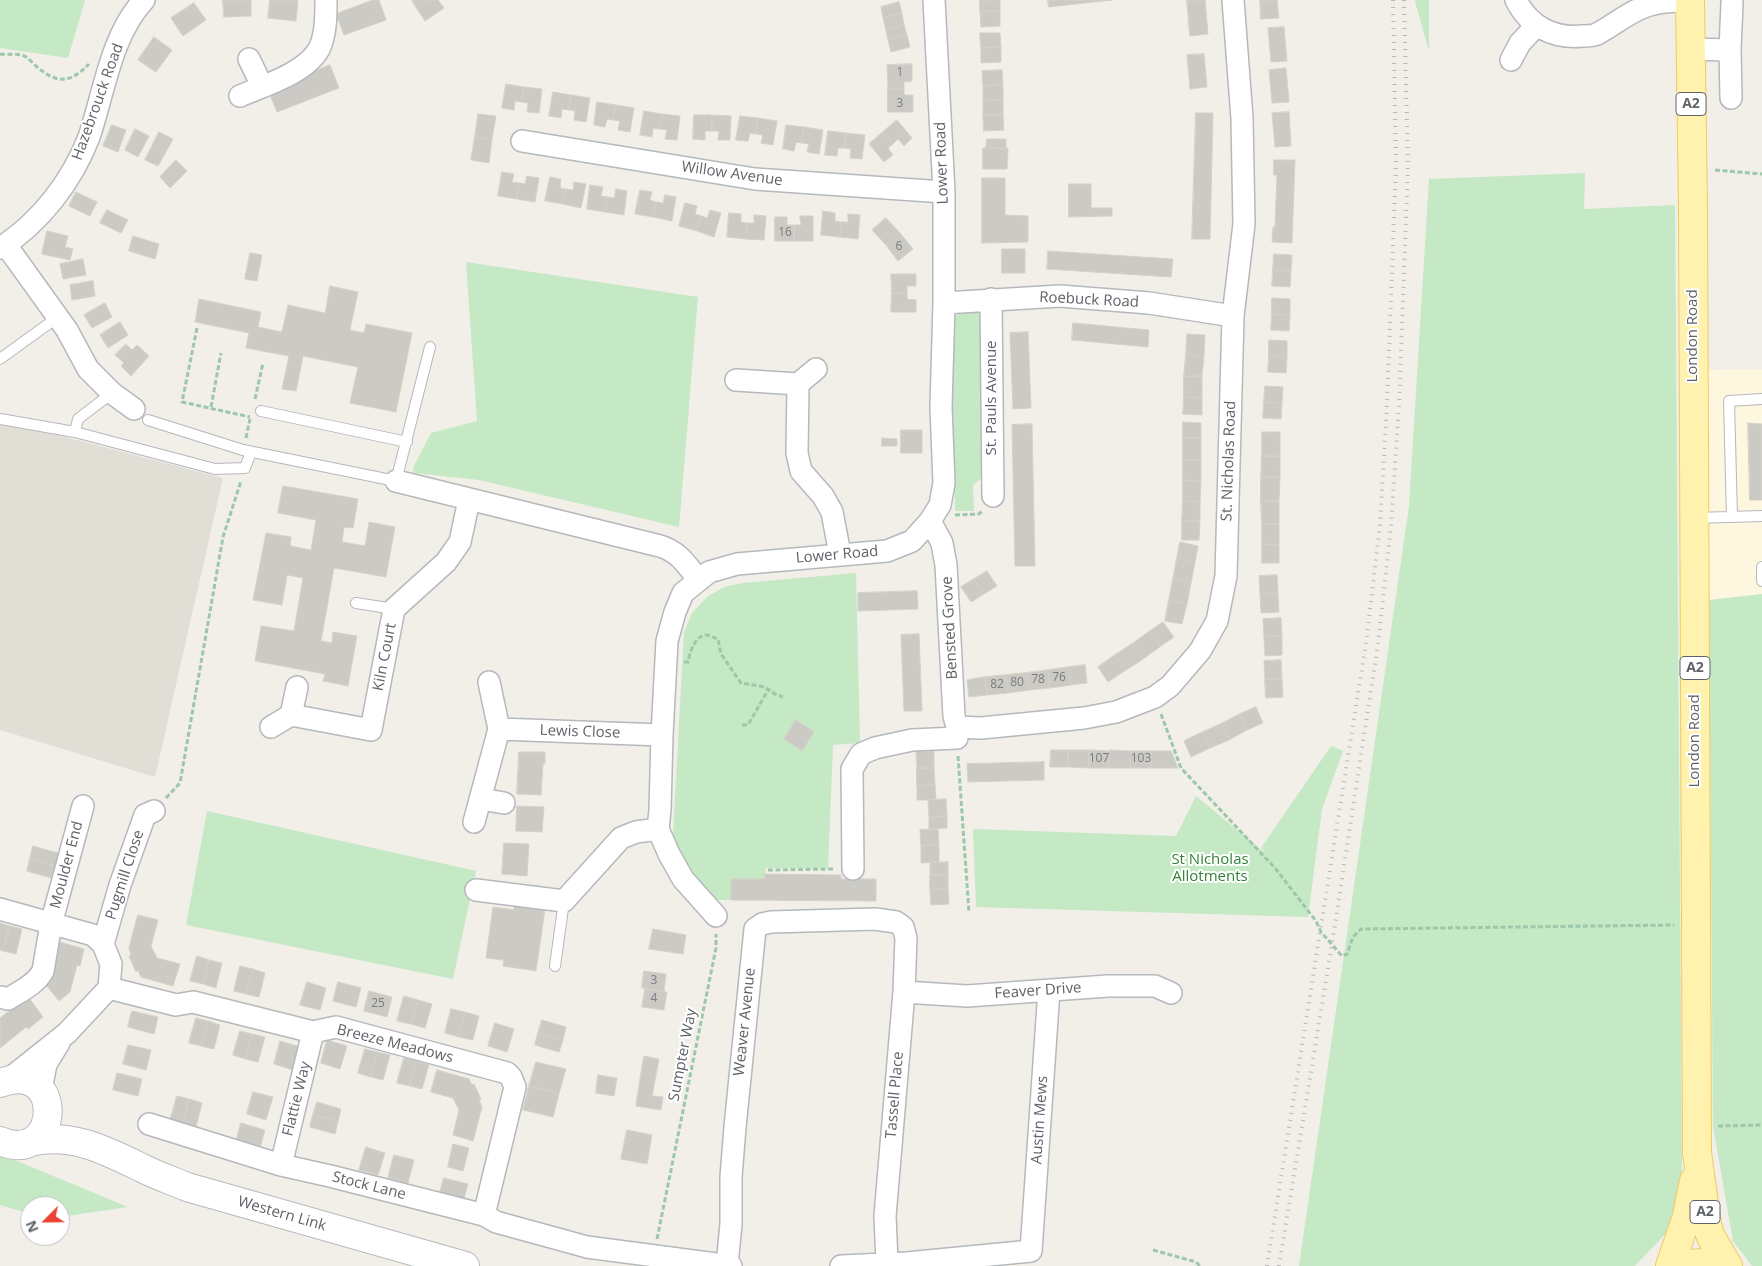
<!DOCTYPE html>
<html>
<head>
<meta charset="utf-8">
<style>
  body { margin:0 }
  #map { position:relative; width:1762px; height:1266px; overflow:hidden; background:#f1efe8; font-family:"Open Sans",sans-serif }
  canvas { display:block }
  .north { position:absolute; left:20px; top:1196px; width:50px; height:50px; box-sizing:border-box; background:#fff; border:1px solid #bfc1c3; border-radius:50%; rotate:247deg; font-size:14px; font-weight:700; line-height:20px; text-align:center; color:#5f6368 }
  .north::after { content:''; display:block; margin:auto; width:18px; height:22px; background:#ea4335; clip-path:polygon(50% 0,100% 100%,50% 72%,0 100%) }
</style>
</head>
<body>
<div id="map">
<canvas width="1762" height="1266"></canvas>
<div class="north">N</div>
</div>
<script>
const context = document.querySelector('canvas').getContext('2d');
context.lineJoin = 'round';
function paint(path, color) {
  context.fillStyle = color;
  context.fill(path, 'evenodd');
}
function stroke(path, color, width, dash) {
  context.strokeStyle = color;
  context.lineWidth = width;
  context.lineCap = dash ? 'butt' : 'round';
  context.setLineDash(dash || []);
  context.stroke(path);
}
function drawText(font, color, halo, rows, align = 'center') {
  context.font = font + ' "Open Sans",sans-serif';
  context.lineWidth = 4;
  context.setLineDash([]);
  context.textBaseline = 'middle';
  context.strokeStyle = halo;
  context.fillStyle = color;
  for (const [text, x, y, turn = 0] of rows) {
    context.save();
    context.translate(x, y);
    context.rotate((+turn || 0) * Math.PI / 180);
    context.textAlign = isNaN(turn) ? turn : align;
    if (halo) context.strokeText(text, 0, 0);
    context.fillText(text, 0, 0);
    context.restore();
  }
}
paint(new Path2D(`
  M1762,369V594L1709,600L1708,370Z`), '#fef7e0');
paint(new Path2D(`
  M0,420L223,478L155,777L0,730Z`), '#e1ded6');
paint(new Path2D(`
  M0,0H85L68,58L0,48Z
  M1415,0H1429V51L1416,5Z
  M1585,173L1584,209L1675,205L1682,1178L1668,1231L1635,1266H1299L1409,506L1429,179Z
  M466,262L698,297L679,527L479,480L414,473L413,468L431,433L477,421Z
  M977,311L983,318L985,475L973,485L974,511H955L951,325C957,310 962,312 977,311Z
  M856,573L860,743L833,745L828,868H766L765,879H731V900H714L693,880L673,844V835L684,632L692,613L707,597L724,587L743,583Z
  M1762,594V1266H1752L1733,1241L1713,1126L1709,600Z
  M1331,746L1343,751L1322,809L1308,917L976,907L973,829L1176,836L1196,796L1265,853L1261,848Z
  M207,811L476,871L453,979L186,925Z
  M0,1154L128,1207L60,1217V1206H30V1214L0,1205Z`), '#c5e8c5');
const building = new Path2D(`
  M223,0H251V16L224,17Z
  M270,0H298L296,21L268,18Z
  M373,0H379L386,20L344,35L336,14Z
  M413,0H438L444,8L425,21L412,1Z
  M980,0H1000V11L980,12Z
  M1048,0H1112L1049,7Z
  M1187,0H1205L1208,34L1190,36Z
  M1260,0H1277L1279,18L1261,19Z
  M899,2L902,13L883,18L881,7Z
  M194,3L206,20L183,36L171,18Z
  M1000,11V26L981,27L980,12Z
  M902,13L904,25L886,30L883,18Z
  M904,25L907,35L888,40L886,30Z
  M1284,27L1287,61L1271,62L1268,28Z
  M980,33H1000L1001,47L981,48Z
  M907,35L910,47L891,52L888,40Z
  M154,37L172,50L156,72L138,60Z
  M1001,47V62L981,63V48Z
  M1204,54L1207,87L1190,89L1187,55Z
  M912,64V81L904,82V89H888L887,65Z
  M330,65L339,88L277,112L268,90Z
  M1286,68L1289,102L1272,103L1269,70Z
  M1002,70L1003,85L983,86L982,71Z
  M506,84L524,87L522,102L515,101L514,110L502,108Z
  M1003,85V100L983,101V86Z
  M524,87L542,89L539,113L527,112L528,103L522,102Z
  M888,89H904V95H913V112H888Z
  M553,92L571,95L569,110L562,109L561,118L549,116Z
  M571,95L590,98L586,122L574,120L575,111L569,110Z
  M1003,100V115H983V101Z
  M597,102L616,105L613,120L607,119L605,127L594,125Z
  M616,105L634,108L630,132L618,130L620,121L613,120Z
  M644,111L662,114L660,129L653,128L652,137L640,135Z
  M1289,112L1291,146L1275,147L1272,113Z
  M1196,113H1213L1210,239H1192Z
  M478,114L496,116L492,139L475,137Z
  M662,114L680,116L677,140L665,139L667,130L660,129Z
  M694,115H712V131H705V140L693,139Z
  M712,115L731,116L730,140H718L719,131H712Z
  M983,115H1003L1004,130L984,131Z
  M740,116L758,118L756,134L750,133L748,141L736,140Z
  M758,118L777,121L773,145L761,143L763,135L756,134Z
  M897,120L912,138L904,146L898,139L893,144L883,132Z
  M112,125L126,130L118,152L103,146Z
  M786,125L804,127L802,143L796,142L794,151L783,149Z
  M804,127L823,130L819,154L807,152L809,144L802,143Z
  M135,129L149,136L138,157L125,150Z
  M828,131L846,133L845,148H838L837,156L825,155Z
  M159,132L173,139L158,166L145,160Z
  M883,132L893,144L888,148L893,155L884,162L869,144Z
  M846,133L865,135L862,159L850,158L851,149L845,148Z
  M475,137L492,139L489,163L471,160Z
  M987,139H1006V148H986Z
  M983,148H1008L1007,169H983Z
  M176,160L187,171L170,188L160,177Z
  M1274,160H1295L1292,243L1272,242L1273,227H1275L1277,175H1274Z
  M502,172L514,174L512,182L519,183L517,199L498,196Z
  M527,176L539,178L535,202L517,199L519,183L525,184Z
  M550,177L561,179L560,188L566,189L563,204L545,201Z
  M982,178H1005V215L1028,216V242L982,243Z
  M574,182L586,184L581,208L563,204L566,189L573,190Z
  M1069,184H1091V208H1112V216L1069,217Z
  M590,185L603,187L601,196L607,197L605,212L587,209Z
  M616,189L627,191L624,215L605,212L607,197L614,198Z
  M640,190L652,192L650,200L656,202L653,217L635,214Z
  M76,192L97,202L90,216L69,206Z
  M665,195L676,197L672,221L653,217L656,202L663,203Z
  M685,203L697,206L695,214L701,216L697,231L679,226Z
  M107,210L128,220L121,233L100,223Z
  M710,210L721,213L714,237L697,231L701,216L707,218Z
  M823,211L835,213V221L841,222L840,237L821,235Z
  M729,213L741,214V222L747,223L746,239L727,237Z
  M848,214L860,215L858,239L840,237L841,222H848Z
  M754,215L766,216L764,240L746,239L747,223H754Z
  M800,216H813V241H794V225H801Z
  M775,217H787V225H794V241H775Z
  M886,218L900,233L886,245L872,230Z
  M47,231L68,236L65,247L73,249L70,260L42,254Z
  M900,233L913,249L898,261L886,245Z
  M133,236L159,244L155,259L129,251Z
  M1002,249H1025V273H1002Z
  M1048,251L1173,259L1171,277L1047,269Z
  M250,253L262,255L257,281L245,279Z
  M1274,254L1292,255L1291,271L1273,270Z
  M83,259L86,275L63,279L60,264Z
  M1273,270L1291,271L1290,287L1272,286Z
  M891,274H916V286H907V293H892Z
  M93,281L95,296L72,300L70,285Z
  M330,286L358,292L350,330L364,333L366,324L412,333L396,412L350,403L358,367L303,356L296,391L282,389L289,356L246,348L249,333L195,322L199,299L261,312L258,327L282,332L288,305L325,313Z
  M892,293H907V299L916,300V312H891Z
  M1272,298L1290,299V315L1272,314Z
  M105,303L112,317L92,328L84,315Z
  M1272,314L1290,315L1289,331L1271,330Z
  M120,322L128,335L108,348L100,335Z
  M1073,323L1149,330L1148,347L1072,340Z
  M1028,332L1031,408L1013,409L1010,333Z
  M1187,334L1205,335L1204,356L1186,355Z
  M1269,340L1287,341V357L1269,356Z
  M126,344L132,350L137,345L149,356L131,376L121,366L124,363L115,355Z
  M1186,355L1204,356L1202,376H1184Z
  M1269,356L1287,357L1286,373L1268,372Z
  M1184,376H1202V398L1184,397Z
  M1265,386L1283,387L1282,403L1264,402Z
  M1184,397L1202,398V415L1183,414Z
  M1264,402L1282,403L1281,419L1263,418Z
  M1183,422L1201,423V438H1183Z
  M1748,423L1762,424V500H1750Z
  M1032,424L1035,566H1015L1012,425Z
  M901,430H922V453H901Z
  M1262,432H1280V456H1262Z
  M882,438L897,439V446H882Z
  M1183,438H1201V460H1183Z
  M1262,456H1280V477H1261Z
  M1183,460H1201V481L1183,480Z
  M1261,477H1280L1279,501H1261Z
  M1183,480L1201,481L1200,502L1183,501Z
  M283,486L358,499L353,528L344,527L342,542L365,546L369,522L395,527L386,577L334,568L321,641L332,643L333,632L357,636L348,686L323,681L325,674L255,661L261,626L294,631L303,578L287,575L282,605L253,600L266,533L291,537L290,546L311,550L316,520L278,513Z
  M1183,501L1200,502V521H1182Z
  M1261,501H1279V524H1262Z
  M1182,521H1200L1199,540H1182Z
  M1262,524H1279V545L1262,544Z
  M1180,542L1198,546L1195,562L1177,558Z
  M1262,544L1279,545V563H1262Z
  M1177,558L1195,562L1191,583L1173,579Z
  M987,571L997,586L984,594L974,579Z
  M1277,575L1278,593L1260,594L1259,576Z
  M974,579L984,594L971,602L961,587Z
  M1173,579L1191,583L1187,604L1169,600Z
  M917,591L918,609L858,611V593Z
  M1278,593L1279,612L1261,613L1260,594Z
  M1169,600L1187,604L1182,624L1165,621Z
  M1281,618L1282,636L1264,637L1263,619Z
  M1163,622L1174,637L1161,646L1150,631Z
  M1150,631L1161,646L1143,659L1132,644Z
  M919,634L922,711H904L901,635Z
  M1282,636V655L1265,656L1264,637Z
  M1132,644L1143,659L1126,670L1115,655Z
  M1115,655L1126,670L1108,682L1098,667Z
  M1281,660L1282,679H1265L1264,661Z
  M1085,665L1087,683L1071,685L1069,667Z
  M1069,667L1071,685L1050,688L1048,670Z
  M1048,670L1050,688L1029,690L1026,673Z
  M1026,673L1029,690L1008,693L1006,675Z
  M1006,675L1008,693L987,695L985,677Z
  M985,677L987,695L969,697L967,680Z
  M1265,679H1282L1283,697L1266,698Z
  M1256,707L1263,723L1247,730L1240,714Z
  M1240,714L1247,730L1229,740L1221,724Z
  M796,720L814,732L802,751L784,739Z
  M1221,724L1229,740L1210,748L1203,732Z
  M1203,732L1210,748L1191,757L1184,741Z
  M1051,750H1068V767H1050Z
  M1068,750H1089V768L1068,767Z
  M1089,750L1110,751L1109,768H1089Z
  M1110,750L1131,751L1130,768H1109Z
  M934,751V768H917L916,752Z
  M1131,751H1151V768H1130Z
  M1151,751H1171L1178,768H1151Z
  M519,752H545V763L543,764L541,795L517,794Z
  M1044,762V780L968,782L967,764Z
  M917,768H934L935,785L917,786Z
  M935,785L936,800H917V786Z
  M946,799L947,816L929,817L928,800Z
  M517,806L544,807L542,832L516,831Z
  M947,816V828L929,829V817Z
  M938,829L939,845L921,846L920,830Z
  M504,843L529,844L527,876L502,874Z
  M939,845V862L921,863V846Z
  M33,846L58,853L55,866L30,859Z
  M30,859L55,866L51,878L27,871Z
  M948,862V875H930V863Z
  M765,874L841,875V879H876V901L731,900V879H765Z
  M930,875H948V889L930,890Z
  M948,889L949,904L931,905L930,890Z
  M514,905L545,909L536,971L503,966L504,960L486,958L493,907L514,910Z
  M138,915L158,920L151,946L157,958L180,964L173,986L141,977L138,970L136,972L129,956L131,955L129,948Z
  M0,923L10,926L3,951L0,950Z
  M10,926L22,929L16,954L3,951Z
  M653,929L686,935L683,954L649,949Z
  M60,942L84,949L80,966L77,965L70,992L59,1001L46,985L51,981L57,958H55Z
  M197,956L209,960L203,984L190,981Z
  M209,960L222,963L216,988L203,984Z
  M240,966L253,969L246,994L234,991Z
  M253,969L265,973L259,997L246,994Z
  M644,971L666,974L664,991L642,988Z
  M307,982L326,988L320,1010L300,1005Z
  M338,982L361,988L356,1007L333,1001Z
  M645,989L667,992L664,1010L642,1007Z
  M369,991L392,997L387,1017L364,1011Z
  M26,994L43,1017L28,1029L26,1027L0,1048V1018L13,1008L11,1006Z
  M404,996L418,1000L411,1024L397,1021Z
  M418,1000L432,1004L425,1028L411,1024Z
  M451,1009L465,1012L459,1037L445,1033Z
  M132,1011L158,1017L154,1034L128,1027Z
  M465,1012L479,1016L473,1040L459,1037Z
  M196,1018L208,1021L201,1046L189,1043Z
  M542,1020L566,1027L563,1040L538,1033Z
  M208,1021L220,1025L214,1049L201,1046Z
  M495,1023L514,1029L507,1052L488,1046Z
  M240,1031L252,1034L246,1059L233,1055Z
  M538,1033L563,1040L559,1052L535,1045Z
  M252,1034L265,1037L258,1062L246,1059Z
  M327,1040L347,1046L340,1069L321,1063Z
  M280,1041L300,1047L293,1070L274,1064Z
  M128,1045L151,1050L146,1070L123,1064Z
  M365,1049L377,1052L371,1077L358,1073Z
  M377,1052L390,1055L383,1080L371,1077Z
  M644,1056L659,1059L652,1096L663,1097L661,1110L636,1106Z
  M404,1058L416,1061L410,1086L397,1083Z
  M416,1061L429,1065L422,1089L410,1086Z
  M536,1062L566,1069L559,1093L529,1086Z
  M437,1070L469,1079L472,1085L474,1084L481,1099L479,1100L482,1107L473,1141L453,1135L459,1110L453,1098L431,1092Z
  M117,1073L142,1079L138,1096L113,1090Z
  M598,1075L617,1078L614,1096L596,1093Z
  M529,1086L559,1093L553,1117L523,1110Z
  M253,1092L273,1097L266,1120L247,1114Z
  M177,1096L189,1099L183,1124L170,1121Z
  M189,1099L202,1103L196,1127L183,1124Z
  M317,1102L341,1109L338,1121L313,1115Z
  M313,1115L338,1121L335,1134L310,1127Z
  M241,1123L265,1130L260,1148L236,1142Z
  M627,1130L652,1135L647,1164L621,1159Z
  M453,1144L469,1148L463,1171L448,1167Z
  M366,1147L385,1153L378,1175L359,1170Z
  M394,1155L414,1160L408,1183L388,1178Z
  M444,1178L468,1184L463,1202L439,1195Z`);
paint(building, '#cccac5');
stroke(building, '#d6d1c6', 1);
const lane = new Path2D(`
  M0,359L58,317
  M261,411L407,442
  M0,419L75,432L215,469L245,468L251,452
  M148,420L243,450L396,481L430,347
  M75,432L78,419L112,393
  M1732,517L1729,401L1762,399
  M1695,518L1762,516
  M1762,581V567
  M356,603L394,609
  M555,966L564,901`);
const street = new Path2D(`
  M1516,0C1529,26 1553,39 1582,36C1587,36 1593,36 1597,34C1613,26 1627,13 1644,7C1658,1 1675,1 1690,1
  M1690,49L1730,50
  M249,59L262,86
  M1511,60L1520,43L1536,26
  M240,96C263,86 306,73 319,49C326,35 326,16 326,0
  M1731,98L1730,50L1732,3
  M522,141L755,179L944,192
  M6,245L67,330L88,369L112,393L134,409
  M0,248C40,223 72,181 89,137C104,93 111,35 144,0
  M991,299L993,496
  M944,303L1060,296L1149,303L1233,316
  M736,380L798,384L797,453L801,471L823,496L832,512L840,554
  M798,384L816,369
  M396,481L660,546C679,552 686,564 698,579
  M291,715L371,730L394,609L446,562L460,542L469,500
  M271,727L291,715L297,687
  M957,727L981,728L1084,718L1116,712L1155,697L1170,686L1200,651L1217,621L1226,576L1233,316L1244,224L1242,118L1233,0
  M499,729L662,735
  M481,799L504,803
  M474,822L499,729L489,682
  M853,869L852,769L861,754L875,748L912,740L957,738V727L954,716L946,565L942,543L930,521
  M476,890L564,901L621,838L636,832L658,829
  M0,909L93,935L103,944L111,964L109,988L67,1033L8,1080
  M716,916L683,879L669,854L658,829L660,810L662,735L667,641L675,612L683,593L709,572L737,564L887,551L912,541L930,521L940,505L944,483L941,407L944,303V192L934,0
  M103,944L120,885L145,815L154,811
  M109,988L176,1005L193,1002L313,1032L336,1027L507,1073L511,1077L515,1087L484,1215
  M904,992L967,996L1108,986H1155L1171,993
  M0,997L8,999C21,991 36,984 43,971L51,924L83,806
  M41,1090L46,1064L59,1043
  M149,1124L281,1165L330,1176L484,1215L496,1222L587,1247L731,1266
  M281,1165L313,1032
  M727,1265L731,1224V1177L735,1127L755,929L762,924L771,922L875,919L896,922L903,927L906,938L904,992L885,1216L887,1263
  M841,1266L907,1263L1031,1251L1049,990`);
const secondary = new Path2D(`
  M0,1083C66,1058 61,1167 0,1141
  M30,1142C72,1132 107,1151 144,1169C158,1176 173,1181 187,1187L465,1266`);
const primary = new Path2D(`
  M1690,0L1693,209L1697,1153L1707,1225L1711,1237L1728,1266
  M1670,1266L1687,1216L1694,1181
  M1683,1266C1695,1262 1706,1262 1718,1266`);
stroke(lane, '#b5b8bc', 12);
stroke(street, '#b5b8bc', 24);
stroke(secondary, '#b6babf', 30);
stroke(primary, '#f2c960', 30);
stroke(new Path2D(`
  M0,54C7,55 18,53 24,56C28,57 32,63 36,66C57,84 69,84 89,64
  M1715,170L1762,174
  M197,328L182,402L250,417
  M255,399L263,363
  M211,407L221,353
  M246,438L250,419
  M955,515L979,514L982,511
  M684,662H688C690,653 694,636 706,635C710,635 714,638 718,639L721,654L741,683L765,687L775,694L783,697
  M1161,714L1181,768L1275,868L1316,921L1321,932L1342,956L1347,954L1353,937L1361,929L1674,925
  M742,725H748L768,690
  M958,756L969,913
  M166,798L180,783L223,537L241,481
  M768,870L835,869
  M1718,1126L1762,1125
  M657,1239L716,948V934
  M1153,1250L1196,1262L1200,1266`), '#9cc7a9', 3, [5, 2.5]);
stroke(lane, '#fff', 10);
stroke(street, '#fff', 21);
stroke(secondary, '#fff', 28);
stroke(primary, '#fff2af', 28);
stroke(new Path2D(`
  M1267,1266L1366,643L1380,525L1387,404L1396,166L1393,0
  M1279,1266L1332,944L1378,644L1391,526L1399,405L1408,166L1404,0`), '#b6b7b8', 4, [1, 6]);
drawText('12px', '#7a7d7f', null, [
  ["1",900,73],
  ["3",900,104],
  ["16",785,233],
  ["6",899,247],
  ["76",1059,678],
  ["78",1038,680],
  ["80",1017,683],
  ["82",997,685],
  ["107",1099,759],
  ["103",1141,759],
  ["3",654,981],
  ["4",654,999],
  ["25",378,1004]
]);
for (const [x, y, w] of [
  [1691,104,30],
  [1695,668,30],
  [1705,1212,30]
]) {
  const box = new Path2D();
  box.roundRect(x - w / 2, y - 11.5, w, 23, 4);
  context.fillStyle = '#fff';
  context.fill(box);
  stroke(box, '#5f6368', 1);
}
drawText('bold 14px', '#5f6368', null, [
  ["A2",1691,104],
  ["A2",1695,668],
  ["A2",1705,1212]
]);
drawText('15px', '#5f6368', '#fff', [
  ["Hazebrouck Road",98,102,-70],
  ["Lower Road",942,163,-92],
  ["Willow Avenue",732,174,8],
  ["Roebuck Road",1089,300,3],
  ["London Road",1693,336,-90],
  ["St. Pauls Avenue",992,398,-90],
  ["St. Nicholas Road",1229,461,-88],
  ["Lower Road",837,555,-5],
  ["Bensted Grove",950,628,-93],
  ["Kiln Court",385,657,-79],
  ["Lewis Close",580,732,2],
  ["London Road",1695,741,-90],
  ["Moulder End",67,865,-75],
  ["Pugmill Close",125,875,-72],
  ["Feaver Drive",1038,991,-4],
  ["Weaver Avenue",745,1022,-84],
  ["Breeze Meadows",395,1044,14],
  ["Sumpter Way",683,1055,-79],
  ["Tassell Place",895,1095,-85],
  ["Flattie Way",297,1099,-76],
  ["Austin Mews",1040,1120,-86],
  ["Stock Lane",369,1186,14],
  ["Western Link",282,1214,16]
]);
drawText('15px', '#348238', '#fff', [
  ["St Nicholas",1210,860],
  ["Allotments",1210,877]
]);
</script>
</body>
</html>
